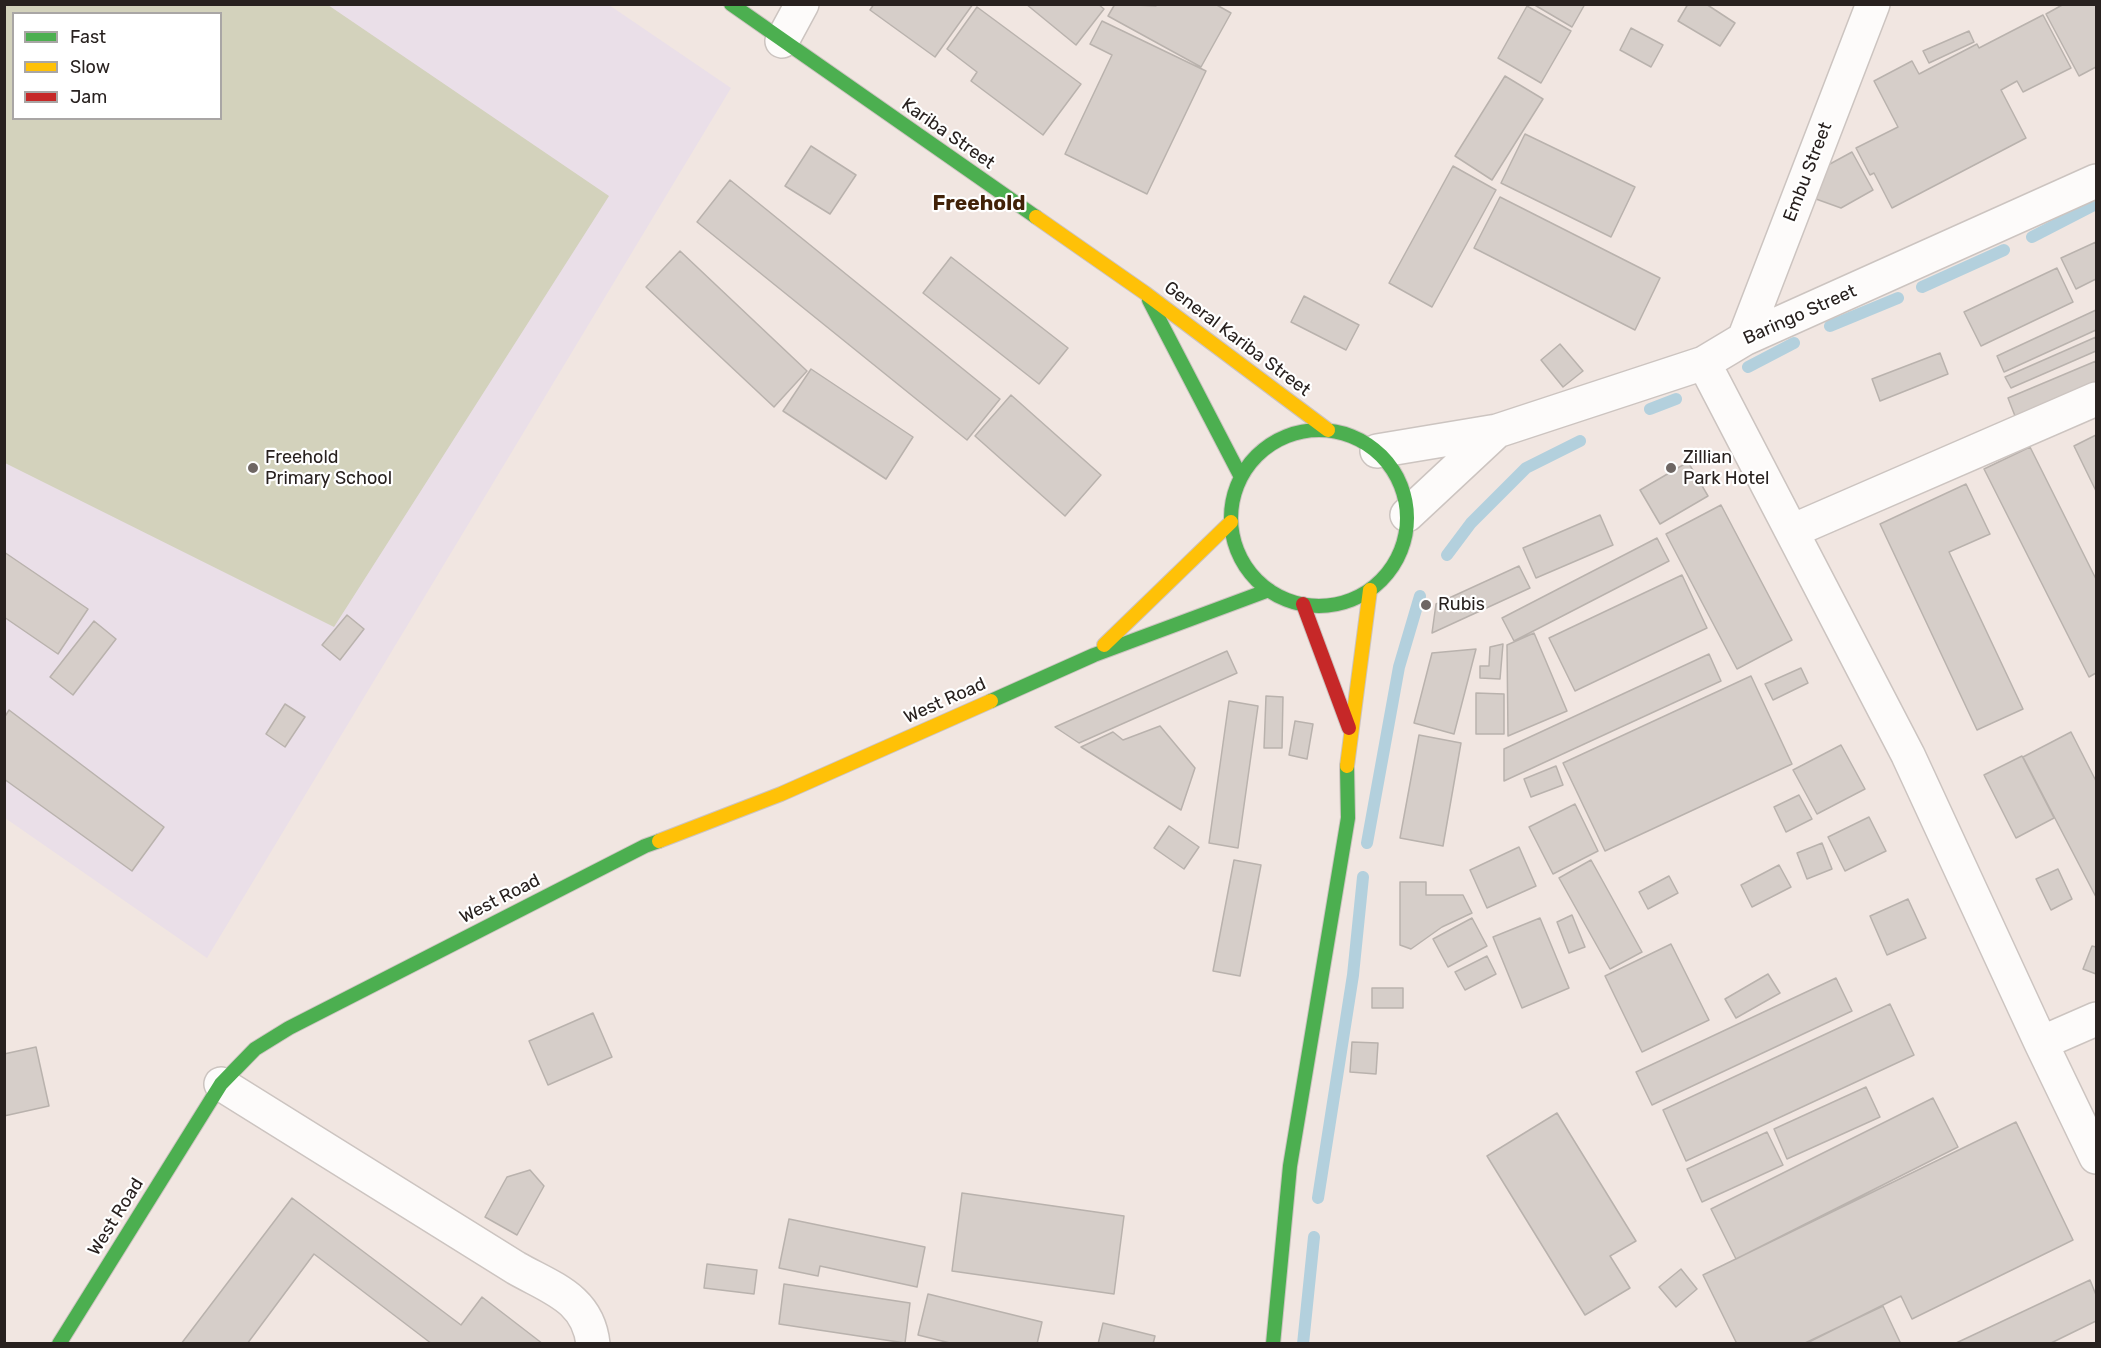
<!DOCTYPE html>
<html>
<head>
<meta charset="utf-8">
<style>
  body { margin:0 }
  #map { position:relative; width:2101px; height:1348px; overflow:hidden; background:#f1e6e1; font-family:Rubik,sans-serif }
  canvas { display:block }
  .frame { position:absolute; inset:0; border:6px solid #28211f; pointer-events:none }
  .legend { position:absolute; left:12px; top:12px; width:210px; height:108px; box-sizing:border-box; background:#fff; border:2px solid #a9a6a5; margin:0; padding:8px 10px; list-style:none; font-size:18px; color:#28211f }
  .legend li { display:flex; align-items:center; gap:12px; height:30px }
  .legend b { width:30px; border:2px solid #a9a6a5 }
</style>
</head>
<body>
<div id="map">
<canvas width="2101" height="1348"></canvas>
<div class="frame"></div>
<ul class="legend">
<li><b style="height:8px;background:#4caf50"></b>Fast</li>
<li><b style="height:8px;background:#ffc107"></b>Slow</li>
<li><b style="height:8px;background:#c62828"></b>Jam</li>
</ul>
</div>
<script>
const context = document.querySelector('canvas').getContext('2d');
context.lineJoin = 'round';
function paint(path, color) {
  context.fillStyle = color;
  context.fill(path, 'evenodd');
}
function stroke(path, color, width, dash) {
  context.strokeStyle = color;
  context.lineWidth = width;
  context.lineCap = dash ? 'butt' : 'round';
  context.setLineDash(dash || []);
  context.stroke(path);
}
function drawText(font, color, halo, rows, align = 'center') {
  context.font = font + ' Rubik,sans-serif';
  context.lineWidth = 4.5;
  context.setLineDash([]);
  context.textBaseline = 'middle';
  context.strokeStyle = halo;
  context.fillStyle = color;
  for (const [text, x, y, turn = 0] of rows) {
    context.save();
    context.translate(x, y);
    context.rotate((+turn || 0) * Math.PI / 180);
    context.textAlign = isNaN(turn) ? turn : align;
    if (halo) context.strokeText(text, 0, 0);
    context.fillText(text, 0, 0);
    context.restore();
  }
}
paint(new Path2D(`
  M5,5H609L731,88L207,958L5,818ZM14,14H220V118H14Z`), '#eadfe8');
paint(new Path2D(`
  M4,5H328L609,196L334,627L5,463ZM14,14H220V118H14Z`), '#d3d2bc');
stroke(new Path2D(`
  M2032,237L2096,204
  M1922,287L2004,250
  M1830,326L1898,298
  M1748,367L1794,343
  M1650,409L1676,399
  M1447,555L1471,523L1526,468L1580,441
  M1367,843L1399,667L1420,596
  M1318,1198L1353,975L1363,877
  M1303,1344L1314,1237`), '#b3d0dd', 12);
const building = new Path2D(`
  M874,4H973L935,57L870,10Z
  M1026,4H1098L1104,9L1076,45Z
  M1115,4L1156,6L1157,4H1215L1231,13L1201,67L1108,16Z
  M1533,4H1585L1572,27Z
  M1688,4H1706L1735,23L1720,46L1678,21Z
  M2064,4H2096V67L2079,76L2046,14Z
  M1527,6L1571,31L1541,83L1498,58Z
  M977,7L1081,84L1043,135L971,81L977,72L947,49Z
  M2043,15L2071,68L2023,92L2017,81L2001,90L2026,138L1892,208L1874,173L1870,175L1856,148L1898,127L1874,81L1912,61L1919,74L1977,44L1979,48Z
  M1102,21L1206,71L1147,194L1065,154L1112,55L1090,44Z
  M1631,28L1663,45L1651,67L1620,50Z
  M1969,31L1974,42L1929,63L1923,51Z
  M1505,76L1543,99L1492,180L1455,156Z
  M1525,134L1635,187L1611,237L1501,183Z
  M811,146L856,175L830,214L785,186Z
  M1852,152L1873,190L1841,208L1816,199L1806,177Z
  M1453,166L1496,190L1432,307L1389,283Z
  M730,180L1000,399L967,440L697,222Z
  M1500,197L1660,278L1635,330L1474,248Z
  M2096,242V279L2076,289L2061,258Z
  M680,251L807,371L774,407L646,287Z
  M951,257L1068,348L1039,384L923,293Z
  M2057,268L2073,302L1981,346L1964,312Z
  M1304,296L1359,325L1346,350L1291,322Z
  M2096,310V330L2004,372L1997,356Z
  M2096,337V351L2011,388L2005,377Z
  M1560,344L1583,371L1563,387L1541,360Z
  M1940,353L1948,374L1880,401L1872,379Z
  M2096,361V383L2015,416L2008,398Z
  M811,369L913,437L886,479L783,411Z
  M1011,395L1101,475L1065,516L975,436Z
  M2096,435V491L2074,446Z
  M2030,447L2096,579V673L2089,677L1984,469Z
  M1688,462L1708,496L1660,524L1640,490Z
  M1966,484L1990,534L1949,552L2023,709L1977,730L1880,524Z
  M1721,505L1792,640L1737,669L1666,534Z
  M1600,515L1613,545L1536,578L1523,548Z
  M1657,538L1669,561L1514,641L1502,618Z
  M4,552L88,609L58,654L4,617Z
  M1519,566L1530,588L1432,633L1436,604Z
  M1682,575L1707,628L1575,691L1549,638Z
  M347,615L364,629L340,660L322,645Z
  M94,621L116,639L73,695L50,677Z
  M1534,633L1567,711L1508,736L1507,645Z
  M1503,644L1500,679L1480,678V666H1489L1490,647Z
  M1476,649L1454,734L1414,723L1432,653Z
  M1227,651L1237,673L1079,743L1055,727Z
  M1709,654L1721,681L1504,781V749Z
  M1801,668L1808,683L1773,700L1765,684Z
  M1751,676L1792,764L1605,851L1563,763Z
  M1476,693L1504,694V734H1476Z
  M1266,696L1283,697L1282,748H1264Z
  M1229,701L1258,706L1238,848L1209,843Z
  M285,704L305,717L285,747L266,734Z
  M9,710L164,827L132,871L4,779V718Z
  M1295,721L1313,724L1307,759L1289,755Z
  M1160,726L1195,768L1181,810L1081,747L1113,732L1123,740Z
  M2071,732L2096,781V897L2023,757Z
  M1419,735L1461,743L1443,846L1400,838Z
  M1841,745L1865,789L1817,814L1793,770Z
  M2022,756L2054,818L2016,838L1984,775Z
  M1556,766L1563,785L1531,797L1524,779Z
  M1799,795L1812,819L1786,832L1774,807Z
  M1575,804L1598,851L1553,874L1529,827Z
  M1869,817L1886,851L1845,871L1828,837Z
  M1169,826L1199,847L1184,869L1154,848Z
  M1822,843L1832,869L1807,879L1797,853Z
  M1519,847L1536,886L1487,908L1470,870Z
  M1234,860L1261,865L1240,976L1213,971Z
  M1591,860L1642,952L1610,969L1559,878Z
  M1779,865L1791,887L1752,907L1741,885Z
  M2058,869L2072,899L2051,910L2036,879Z
  M1669,876L1678,893L1648,909L1639,892Z
  M1400,882H1426V895H1463L1472,913L1442,927L1411,949L1400,945Z
  M1908,899L1926,938L1887,955L1870,916Z
  M1572,915L1585,947L1569,953L1557,922Z
  M1472,918L1487,946L1448,967L1433,939Z
  M1540,918L1569,988L1522,1008L1493,937Z
  M1671,944L1709,1020L1642,1052L1605,976Z
  M2092,946L2096,947V974L2083,969Z
  M1487,956L1496,974L1465,990L1455,972Z
  M1768,974L1780,993L1736,1018L1725,999Z
  M1836,978L1852,1011L1652,1105L1636,1072Z
  M1372,988H1403V1008H1372Z
  M1890,1004L1914,1055L1686,1161L1663,1110Z
  M593,1013L612,1057L548,1085L529,1041Z
  M1352,1042L1378,1043L1376,1074L1350,1072Z
  M36,1047L49,1106L4,1116V1054Z
  M1866,1087L1880,1117L1787,1159L1774,1129Z
  M1933,1098L1958,1147L1736,1259L1711,1209Z
  M1557,1113L1636,1241L1610,1256L1630,1288L1585,1315L1487,1156Z
  M2016,1122L2073,1240L1912,1319L1901,1296L1805,1344H1737L1703,1275Z
  M1767,1132L1783,1165L1702,1202L1687,1169Z
  M530,1170L544,1186L517,1235L485,1217L507,1177Z
  M962,1193L1124,1216L1114,1294L952,1271Z
  M292,1198L461,1325L482,1297L543,1344H432L314,1254L247,1344H181Z
  M789,1219L925,1247L917,1287L820,1266L818,1276L779,1268Z
  M707,1264L757,1270L754,1294L704,1288Z
  M1681,1269L1697,1289L1676,1307L1659,1287Z
  M2090,1280L2096,1295V1321L2049,1344H1954Z
  M784,1284L910,1303L905,1343L779,1324Z
  M928,1294L1042,1322L1037,1344H954L918,1335Z
  M1883,1306L1901,1344H1803Z
  M1103,1323L1155,1336L1153,1344H1098Z`);
paint(building, '#d6cec9');
stroke(building, '#b9b2ad', 1.5);
const street = new Path2D(`
  M782,41L802,4
  M1744,339L1873,4
  M1704,363L1908,755L2041,1043L2096,1157
  M1377,451L1497,431L1704,363L1744,339L2096,181
  M1407,515L1497,431
  M1792,531L2096,399
  M2041,1043L2096,1019
  M221,1084L516,1268C551,1288 588,1298 593,1344`);
const fast = new Path2D(`
  M731,4L1036,217
  M1149,300L1241,477
  M1231 518a88 88 0 1 1 176 0a88 88 0 1 1-176 0Z
  M991,701L1094,655L1269,590
  M59,1344L221,1084L255,1049L289,1028L645,846L659,841
  M1273,1344L1290,1166L1348,818L1347,766`);
const slow = new Path2D(`
  M1036,217L1145,293L1328,430
  M1104,645L1231,522
  M1347,766L1370,590
  M659,841L781,794L991,701`);
const jam = new Path2D(`
  M1303,604L1349,728`);
stroke(street, '#ccc4c0', 36);
stroke(fast, '#ccc4c0', 16);
stroke(slow, '#ccc4c0', 16);
stroke(jam, '#ccc4c0', 16);
stroke(street, '#fdfbfa', 33);
stroke(fast, '#4caf50', 14);
stroke(slow, '#ffc107', 14);
stroke(jam, '#c62828', 14);
for (const [x, y, r, color] of [
  [253,468,6,"#6e6663"],
  [1671,468,6,"#6e6663"],
  [1426,605,6,"#6e6663"]
]) {
  const dot = new Path2D();
  dot.arc(x, y, r, 0, 2 * Math.PI);
  context.fillStyle = color;
  context.fill(dot);
  stroke(dot, '#fff', 2);
}
drawText('18px', '#28211f', '#fff', [
  ["Kariba Street",948,134,35],
  ["Embu Street",1808,172,-69],
  ["Baringo Street",1800,315,-24],
  ["General Kariba Street",1237,339,37],
  ["West Road",945,701,-24],
  ["West Road",500,899,-27],
  ["West Road",116,1217,-58]
]);
drawText('18px', '#28211f', '#fff', [
  ["Freehold",265,458],
  ["Primary School",265,479],
  ["Zillian",1683,458],
  ["Park Hotel",1683,479],
  ["Rubis",1438,605]
], 'left');
drawText('bold 21px', '#412208', '#fff', [
  ["Freehold",979,204]
]);
</script>
</body>
</html>
